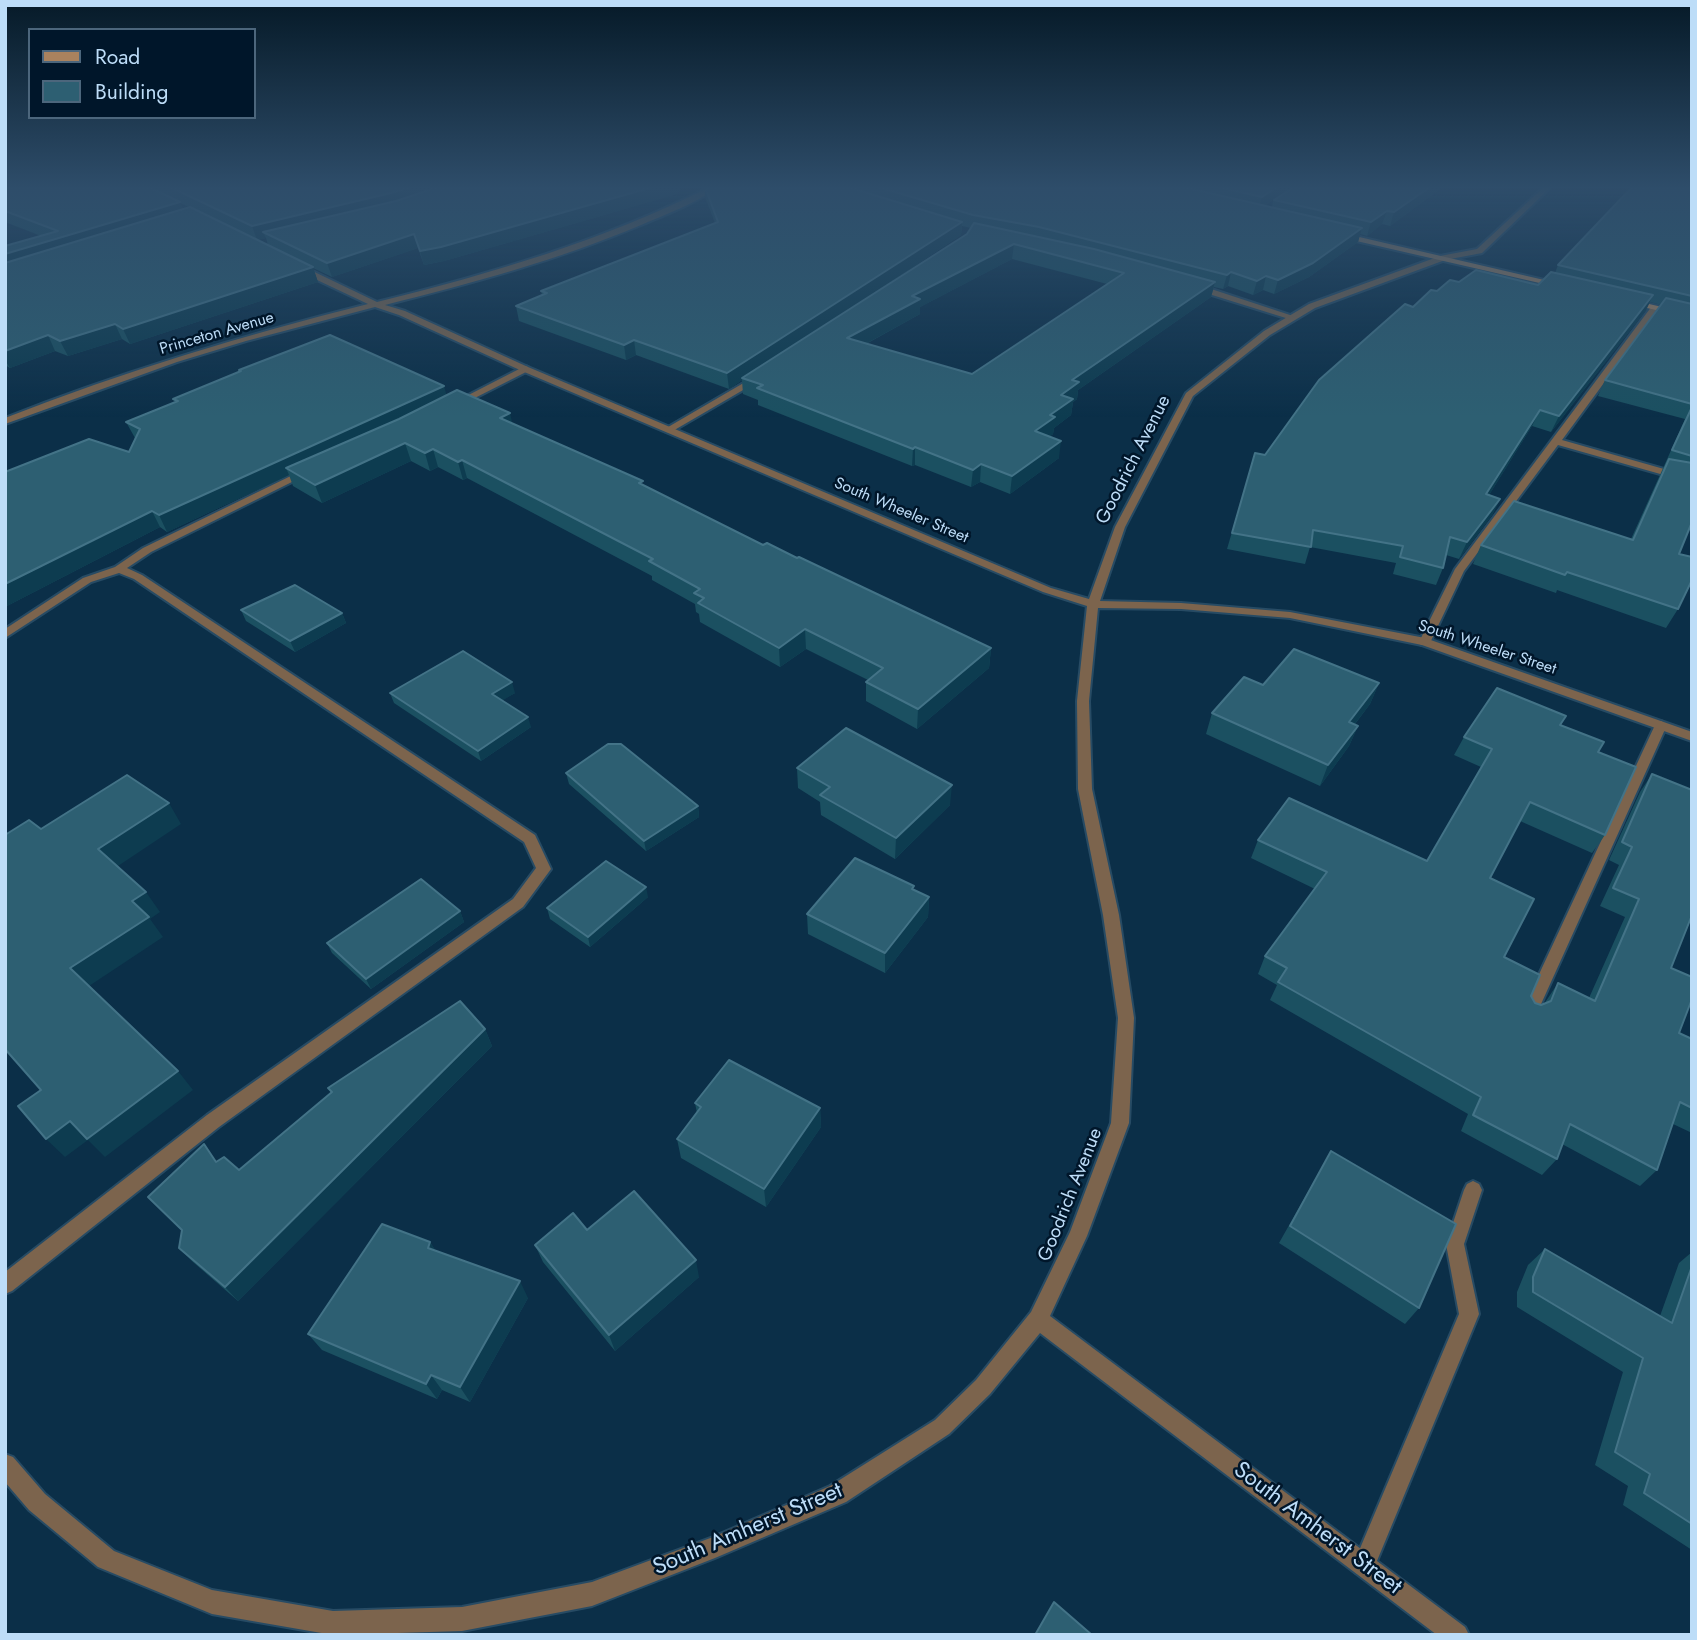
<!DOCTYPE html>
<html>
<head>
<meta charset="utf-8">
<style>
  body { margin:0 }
  #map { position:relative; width:1697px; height:1640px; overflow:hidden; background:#0b2f48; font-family:Jost,sans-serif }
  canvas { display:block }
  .frame { position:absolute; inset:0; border:7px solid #bdddf8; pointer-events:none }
  .legend { position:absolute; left:28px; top:28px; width:228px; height:91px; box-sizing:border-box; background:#00162a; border:2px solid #4c667c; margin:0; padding:9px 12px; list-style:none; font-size:21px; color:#bdddf8 }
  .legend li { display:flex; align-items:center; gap:14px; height:35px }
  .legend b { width:35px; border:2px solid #4c667c }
</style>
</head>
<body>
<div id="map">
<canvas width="1697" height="1640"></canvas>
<div class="frame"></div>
<ul class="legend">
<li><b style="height:9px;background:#a9825e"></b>Road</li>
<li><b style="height:19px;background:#2d5f72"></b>Building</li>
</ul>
</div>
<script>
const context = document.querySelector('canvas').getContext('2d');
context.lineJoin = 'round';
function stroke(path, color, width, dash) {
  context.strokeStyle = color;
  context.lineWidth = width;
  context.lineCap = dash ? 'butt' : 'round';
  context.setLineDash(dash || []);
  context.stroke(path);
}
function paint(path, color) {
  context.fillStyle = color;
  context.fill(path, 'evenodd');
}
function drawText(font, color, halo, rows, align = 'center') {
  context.font = font + ' Jost,sans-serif';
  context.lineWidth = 5;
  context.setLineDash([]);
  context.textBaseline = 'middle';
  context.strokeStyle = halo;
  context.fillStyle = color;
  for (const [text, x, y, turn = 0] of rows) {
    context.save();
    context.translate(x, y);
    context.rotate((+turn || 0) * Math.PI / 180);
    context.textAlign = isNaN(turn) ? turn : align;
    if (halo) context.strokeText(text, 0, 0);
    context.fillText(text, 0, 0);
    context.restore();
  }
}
const lane = new Path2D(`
  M1193,285H1199L1296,317L1289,319L1193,289Z
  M1652,306L1659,308L1562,440L1692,477V483L1558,445L1464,571L1429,645H1421L1419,642L1455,569Z
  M525,366L528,367V371L457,407L449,405Z
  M759,374L762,375V379L671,432L663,430Z
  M301,471L310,473L151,552L127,568L142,575L535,835L551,869L523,907L219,1127L12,1291L5,1294V1272L207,1115L513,899L536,868L524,842L134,579L119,573L91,582L5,638V629L83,578L115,567L143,548Z
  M1661,721L1667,725L1537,1013L1535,1018L1529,1020L1523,1018L1521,1013L1655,725Z
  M1473,1181L1479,1184L1482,1190L1464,1244L1479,1314L1372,1573L1364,1576L1356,1573L1353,1565L1459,1314L1446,1244L1464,1190L1467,1184Z`);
const street = new Path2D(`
  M710,187H718C696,203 667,214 641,225C558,260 472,283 385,305L405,311L528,367L1051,588L1089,599L1115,527L1186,393L1264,331L1309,304L1440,256L1477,249L1544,187H1551L1482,253L1445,260L1315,308L1270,335L1193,396L1125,527L1100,601L1181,603L1290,612L1425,638L1692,732V741L1422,645L1290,618L1181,609L1098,608L1089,701L1092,789L1119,915L1134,1018L1129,1123L1087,1236L1050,1316L1465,1627L1469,1635H1437L1040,1333L990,1394L949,1434L846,1502L715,1558L592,1606L462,1631L333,1635L212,1614L98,1567L29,1510L5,1482V1454L13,1457L45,1494L114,1551L212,1590L333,1611L462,1607L592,1582L713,1537L830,1486L935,1420L976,1380L1031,1312L1070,1232L1111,1123L1118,1018L1103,915L1078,789L1077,701L1087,606L1043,592L522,371L399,315L375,307L246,341L177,362L5,424V418C124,371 245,335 368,304L298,271V267H304L377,302C494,273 601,241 710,187Z`);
const secondary = new Path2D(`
  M1342,233L1557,283L1561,285L1557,287L1339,237Z
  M1632,300L1692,314V318L1629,304V300Z`);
stroke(lane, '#274b64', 4);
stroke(street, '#274b64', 4);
stroke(secondary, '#274b64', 4);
paint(lane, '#7c644d');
paint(street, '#7c644d');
paint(secondary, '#a9825e');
paint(new Path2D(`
  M5,187H682L677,194L444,261L424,265L418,248L332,277L313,268L318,282L130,344L122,339L68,356L55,351L10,368L5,365V246L41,236L5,222ZM180,203L189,207L183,209ZM266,238L268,245L257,240Z
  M705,187H1443L1390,226L1382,224L1367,236L1360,234L1358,242L1309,277L1274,294L1263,290L1253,295L1228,286L1223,289L1214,287L1211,297L1078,390L1077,399L1073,402L1071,415L1054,428L1053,434L1049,437L1059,458L1010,494L980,482L971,487L915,465L912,466L758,405V400L743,394L742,380L729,389L636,355L626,360L519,321L516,306L542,295L541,291L715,223L705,197ZM1273,200L1272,207L1265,206ZM962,226L971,228L967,234L859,303L961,235ZM1012,259L1107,284L972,374L866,344L920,314V307Z
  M1692,187V522L1679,554L1678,609L1666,628L1557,590L1556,593L1473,564L1481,545L1631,539L1664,466L1685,419L1598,396L1605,380L1661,305L1650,302L1646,310L1551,432L1532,426L1489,495L1500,499L1492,515L1459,559L1446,555L1443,568L1436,585L1393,574L1396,563L1310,547L1305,564L1227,549L1255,453L1265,455L1413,307L1437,291L1459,282L1538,285L1555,273L1558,265Z
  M239,370L446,395L513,424L643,485L763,545L797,558L991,648L989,668L917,729L866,701V682L868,680L806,649L780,667L700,622L699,614L696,612L695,604L652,580V576L467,478L463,480L438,467L430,471L411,461L322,503L293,486L289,475L167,532L160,527L5,607V472L129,452L135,438L126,422L175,402L173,399L239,372Z
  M241,610L342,613L346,623L295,652L246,621Z
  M1379,683L1370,704L1355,724L1358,726L1349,746L1320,786L1206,734L1212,713Z
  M390,693H515L502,700L531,727L481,761L394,703Z
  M1561,725L1598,752L1605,835L1592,853L1520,821L1490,878L1504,957L1535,1003L1541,1005L1544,1004L1558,983L1589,998L1625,917L1600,906L1619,865L1609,860L1640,792L1652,774L1671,968L1679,1033L1692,1039V1133L1673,1124L1657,1170L1640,1186L1562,1144L1557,1159L1542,1175L1461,1131L1468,1114L1270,1000L1277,985L1258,974L1265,956L1315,889L1251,858L1258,840L1427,861L1481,767L1454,755L1464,737Z
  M797,768L950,805L895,859L821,815L820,802L798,788Z
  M566,773L698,806L699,817L646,851L569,784Z
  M914,890L929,897L928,917L885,973L808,934L807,914Z
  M648,897L590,947L550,919L547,908Z
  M460,911L464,922L371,989L332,953L327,943Z
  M485,1029L492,1046L238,1301L193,1262L179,1248L182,1231L148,1197L218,1161L239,1170L331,1093L328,1088Z
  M695,1103L820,1108L821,1127L766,1207L681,1158L677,1139L697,1113Z
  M1331,1151L1419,1308L1405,1324L1279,1243Z
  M587,1230L699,1277L615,1351L543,1262L535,1245Z
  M430,1242L435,1250L528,1298L470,1402L442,1390L437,1399L322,1350L308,1334Z
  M1545,1249L1660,1316L1679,1263L1692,1252V1550L1623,1505L1628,1486L1595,1465L1623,1372L1517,1307V1292L1528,1265Z`), '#1b5061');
paint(new Path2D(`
  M410,187H455L263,232L266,238L257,240L252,226Z
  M653,187H682L677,194L444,261L424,265L420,251Z
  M1277,187H1294L1258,210L1262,197Z
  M1430,187H1443L1390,226L1394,212Z
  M180,202L185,216L5,270V254Z
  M1387,211L1382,224L1367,236L1371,222Z
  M962,222L961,235L744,379L742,378V380L729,389L727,373Z
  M1362,228L1358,242L1309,277L1274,294L1278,280Z
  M414,234L418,248L332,277L327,263Z
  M1014,244L1012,259L920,307V314L847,354V338L912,296Z
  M313,267L318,282L130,344L123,329Z
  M1231,272L1228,286L1223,289L1227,275Z
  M1266,276L1263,290L1253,295L1257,281Z
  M1215,282L1211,297L1078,390L1077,399L1073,402L1071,415L1054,428L1053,434L1033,449L1035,431L1050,415L1061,395L1072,380Z
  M1653,295L1646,310L1551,432L1559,416Z
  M115,324L122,339L68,356L60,341Z
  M48,335L55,351L10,368L5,360V351Z
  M634,340L636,355L626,360L624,345Z
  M444,386L448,401L286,468L289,475L167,532L159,515Z
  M1540,410L1532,426L1479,511L1486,494Z
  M510,413L514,431L500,418Z
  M1061,441L1059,458L1010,494L1012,476Z
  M405,443L411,461L322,503L315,485Z
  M915,447V465L912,466L913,449Z
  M433,449L438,467L430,471L425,453Z
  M462,460L467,478L463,480L458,462Z
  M981,464L980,482L971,487L973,470Z
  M1500,499L1492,515L1459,559L1467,542Z
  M152,511L160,527L5,607V584Z
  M342,613L346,623L295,652L290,641Z
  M805,629L806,649L780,667L779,648Z
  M991,648L989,668L917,729L918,709Z
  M512,682L515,693L495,705L492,694Z
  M1379,683L1370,704L1341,742L1349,722Z
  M528,717L531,727L481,761L478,751Z
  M1358,726L1349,746L1320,786L1328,765Z
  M952,785L950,805L895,859L896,838Z
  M169,803L181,824L112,870L98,849Z
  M698,806L699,817L646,851L644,841Z
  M646,887L648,897L590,947L588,937Z
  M146,892L160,912L150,919L163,937L86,988L70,968L132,901Z
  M929,897L928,917L885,973V953Z
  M460,911L464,922L371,989L366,979Z
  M485,1029L492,1046L238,1301L225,1287Z
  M178,1071L193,1090L105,1157L87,1139Z
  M820,1108L821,1127L766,1207L764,1189Z
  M70,1121L88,1140L65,1157L46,1139Z
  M430,1242L441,1259L428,1248Z
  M696,1260L699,1277L615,1351L609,1335Z
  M520,1281L528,1298L470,1402L460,1387Z
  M431,1375L442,1390L437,1399L426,1384Z`), '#0d3c50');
const building = new Path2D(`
  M5,187H149L180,202L5,254V246L58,231L5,211Z
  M170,187H410L391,193L252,226Z
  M438,187H653L441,247L420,251L414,234L327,263L263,232L396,201Z
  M705,187H848L962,222L727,373L634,340L624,345L516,306L547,293L541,291L718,222Z
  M878,187H1183L1362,228L1313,263L1278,280L1266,276L1257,281L1231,272L1227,275L1039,227L973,215Z
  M1218,187H1277L1262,197Z
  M1294,187H1430L1394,212L1387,211L1371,222L1274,200Z
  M1632,187H1692V296L1558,265Z
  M190,207L313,267L123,329L115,324L60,341L48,335L5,351V263Z
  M974,223L1094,249L1215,282L1072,380L1079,382L1061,395L1073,399L1050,415L1055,417L1035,431L1061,441L1012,476L981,464L973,470L915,447L913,449L757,388L763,385L742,378L967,234ZM1014,244L1124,273L972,374L847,338L920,299L912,296Z
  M1476,270L1538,285L1551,272L1653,295L1559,416L1540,410L1486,494L1500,499L1467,542L1450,537L1443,568L1400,557L1403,546L1313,530L1311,547L1232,533L1255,453L1265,455L1319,380L1405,304L1413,307L1431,290L1437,291L1450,280L1459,282Z
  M1666,298L1692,304V404L1605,380Z
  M330,335L444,386L159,515L152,511L5,584V472L89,439L129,452L140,429L126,422L178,401L173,399L241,371L239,370Z
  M457,390L510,413L500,418L643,481L639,483L763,545L767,543L797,558L799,557L991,648L918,709L866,682L883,668L805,629L779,648L698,603L704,598L694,593L700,589L649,561L653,559L462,460L458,462L433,449L425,453L405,443L315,485L286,468L399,419Z
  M1692,407V456L1672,450Z
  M1669,459L1692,463V522L1679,554L1692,557V580L1678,609L1567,572L1565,575L1481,545L1514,501L1633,540Z
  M295,585L342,613L290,641L241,610Z
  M1294,649L1379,683L1349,722L1358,726L1328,765L1212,713L1244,677L1263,685Z
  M463,651L512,682L492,694L528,717L478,751L390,693Z
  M1497,688L1566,716L1560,725L1604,742L1598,752L1636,767L1605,835L1530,802L1490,878L1534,899L1504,957L1540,975L1531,996L1535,1003L1541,1005L1551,1001L1558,983L1595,1001L1639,899L1613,888L1632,847L1622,842L1652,774L1692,790V915L1671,968L1692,977V999L1679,1033L1692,1039V1108L1680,1102L1657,1170L1570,1124L1557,1159L1473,1115L1481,1097L1278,982L1287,968L1265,956L1327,872L1258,840L1289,798L1427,861L1492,749L1464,737Z
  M846,728L952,785L896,838L820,795L830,787L797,768Z
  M608,744H621L698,806L644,841L566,773Z
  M127,775L169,803L98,849L146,892L132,901L149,917L70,968L178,1071L87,1139L70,1121L46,1139L18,1106L41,1090L5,1049V835L29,820L41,829Z
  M855,858L914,886L912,889L929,897L885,953L807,914Z
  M606,861L646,887L588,937L547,908Z
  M421,879L460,911L366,979L327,943Z
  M460,1001L485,1029L225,1287L179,1248L182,1230L148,1197L204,1144L216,1162L224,1157L239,1170L332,1092L328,1088Z
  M729,1060L820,1108L764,1189L677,1139L701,1107L695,1103Z
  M1331,1151L1456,1224L1419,1308L1290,1226Z
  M634,1191L696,1260L609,1335L535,1245L573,1213L587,1230Z
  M382,1224L430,1242L428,1248L520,1281L460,1387L431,1375L426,1384L308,1334Z
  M1545,1249L1672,1323L1692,1266V1524L1644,1493L1650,1474L1615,1452L1643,1358L1533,1292V1277Z
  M1054,1602L1092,1635H1035Z`);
paint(building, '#2d5f72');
stroke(building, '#437387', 2);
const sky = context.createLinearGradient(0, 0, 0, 417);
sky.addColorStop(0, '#061a28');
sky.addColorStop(0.45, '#2e4d6a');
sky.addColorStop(1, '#2e4d6a00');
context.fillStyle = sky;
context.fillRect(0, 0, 1697, 417);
drawText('16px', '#bdddf8', '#00162a', [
  ["Princeton Avenue",217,334,-16],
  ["South Wheeler Street",901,511,23],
  ["South Wheeler Street",1487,648,18]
]);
drawText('19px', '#bdddf8', '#00162a', [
  ["Goodrich Avenue",1134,460,-63],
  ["Goodrich Avenue",1071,1195,-68]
]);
drawText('23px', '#bdddf8', '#00162a', [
  ["South Amherst Street",1317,1529,37],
  ["South Amherst Street",748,1530,-23]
]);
</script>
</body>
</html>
